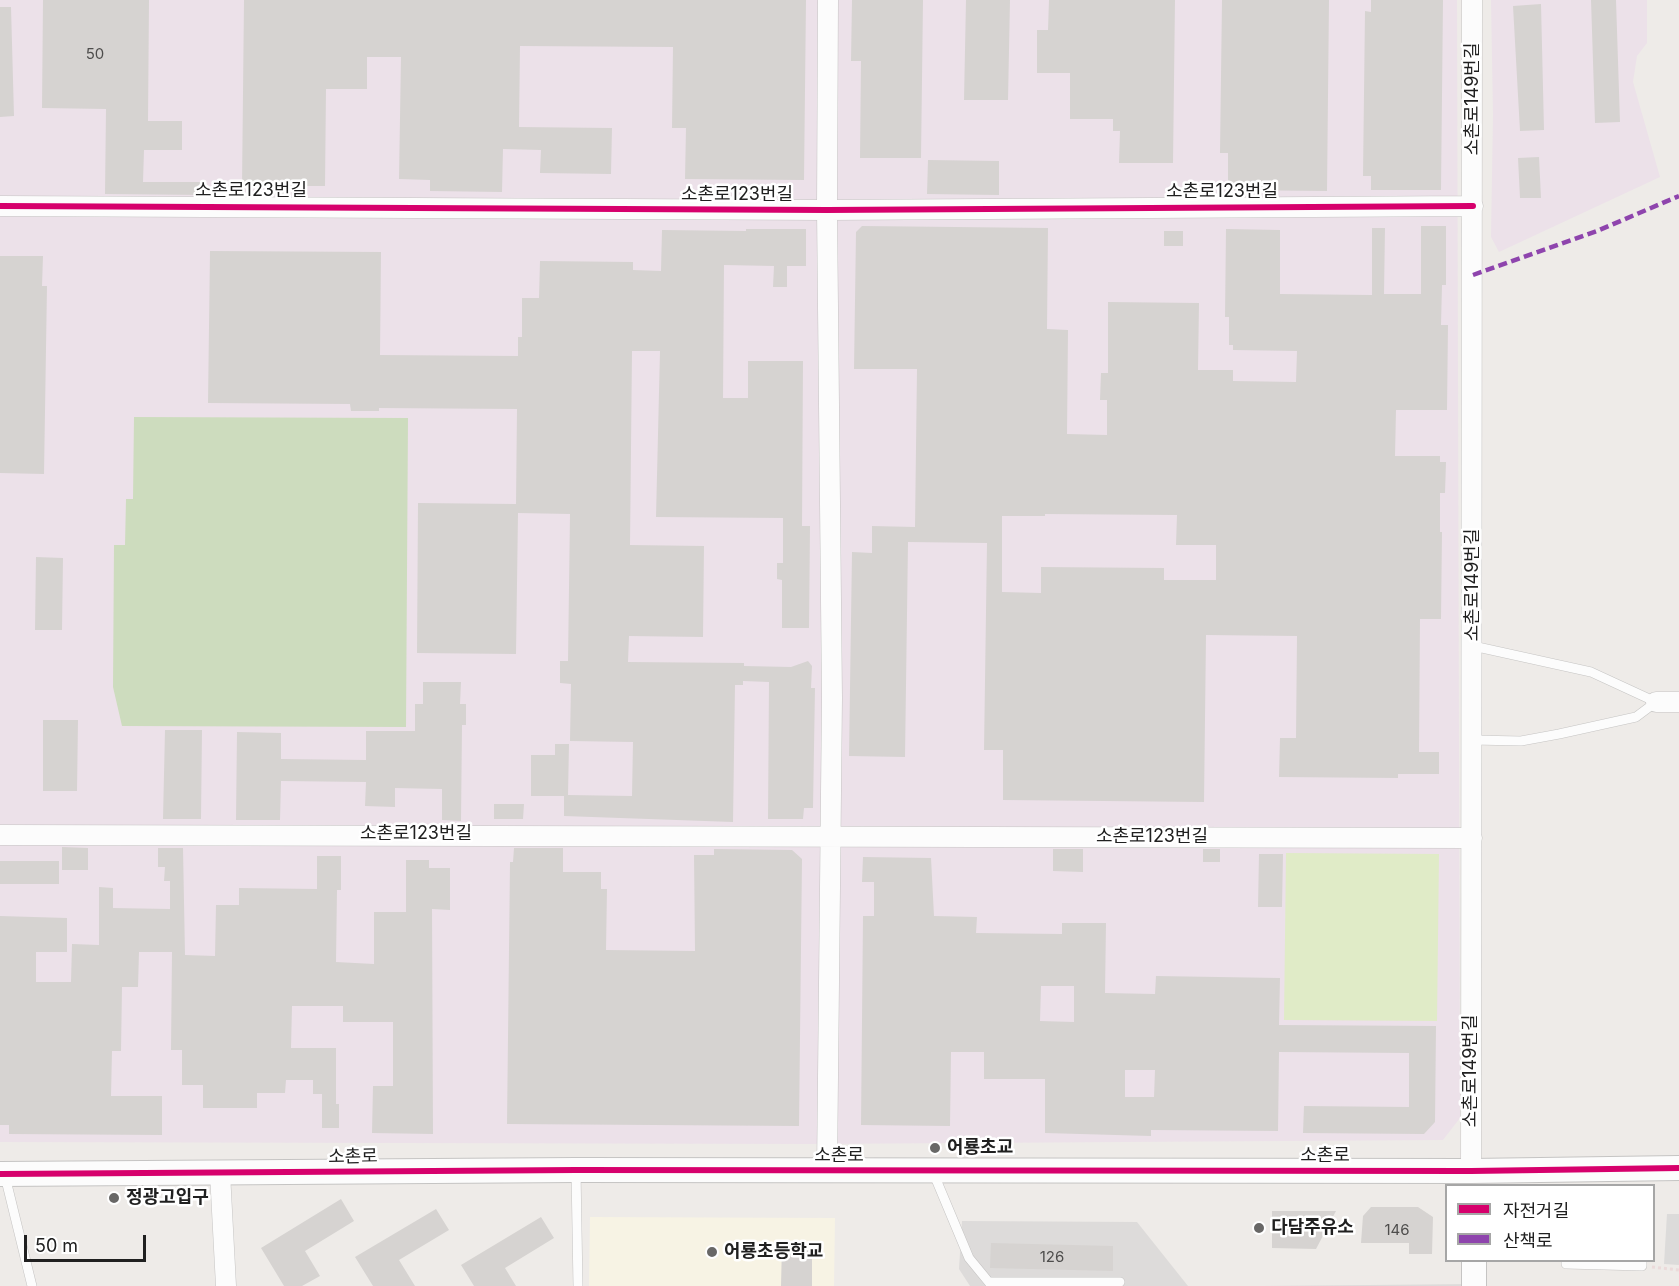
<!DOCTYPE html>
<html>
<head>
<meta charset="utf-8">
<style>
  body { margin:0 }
  #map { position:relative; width:1679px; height:1286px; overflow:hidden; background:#eeebe8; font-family:Inter,"Noto Sans KR",sans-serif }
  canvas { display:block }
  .legend { position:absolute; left:1445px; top:1184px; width:210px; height:78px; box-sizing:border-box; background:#fff; border:2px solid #a6a6a6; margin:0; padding:8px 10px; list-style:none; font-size:18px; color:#202020 }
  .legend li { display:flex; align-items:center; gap:12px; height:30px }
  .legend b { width:30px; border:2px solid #a6a6a6 }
  .scale { position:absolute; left:24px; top:1235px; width:122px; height:27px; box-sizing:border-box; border:3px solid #202020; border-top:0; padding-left:8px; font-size:18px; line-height:21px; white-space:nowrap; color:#202020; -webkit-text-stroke:4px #fff; paint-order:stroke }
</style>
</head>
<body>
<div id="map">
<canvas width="1679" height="1286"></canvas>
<ul class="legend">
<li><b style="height:8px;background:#d6006c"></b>자전거길</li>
<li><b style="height:8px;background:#8e44ad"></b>산책로</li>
</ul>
<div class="scale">50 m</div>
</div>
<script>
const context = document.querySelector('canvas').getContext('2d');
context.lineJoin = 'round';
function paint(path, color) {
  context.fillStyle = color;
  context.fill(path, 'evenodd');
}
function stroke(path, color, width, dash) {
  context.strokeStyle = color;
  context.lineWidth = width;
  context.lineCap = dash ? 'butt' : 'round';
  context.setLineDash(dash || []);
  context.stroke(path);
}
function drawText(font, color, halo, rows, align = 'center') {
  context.font = font + ' Inter,"Noto Sans KR",sans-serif';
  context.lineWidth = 5;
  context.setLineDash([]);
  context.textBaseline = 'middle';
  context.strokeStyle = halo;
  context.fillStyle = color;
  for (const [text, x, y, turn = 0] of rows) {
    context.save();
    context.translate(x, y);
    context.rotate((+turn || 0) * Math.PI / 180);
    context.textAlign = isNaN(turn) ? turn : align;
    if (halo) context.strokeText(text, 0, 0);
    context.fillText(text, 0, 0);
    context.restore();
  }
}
paint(new Path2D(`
  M962,1221L1137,1222L1188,1286H970L959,1269Z
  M1474,1284V1286H1263Z`), '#dddbda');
paint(new Path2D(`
  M0,0H1457L1460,1118L1443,1140L808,1144L0,1142Z
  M1491,0H1647V43L1637,56L1633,82L1660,177L1499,252L1491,237L1493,115Z`), '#ece1e9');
paint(new Path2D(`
  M590,1217L835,1218L834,1286H589Z`), '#f7f3e4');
paint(new Path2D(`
  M1667,1214H1679V1265L1664,1264Z`), '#dcdbda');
paint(new Path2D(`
  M1286,853L1439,854L1437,1021L1284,1020Z`), '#e0ebc7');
paint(new Path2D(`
  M134,417L408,418L406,727L122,726L113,687L114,545H125L126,499H133Z`), '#cddcbe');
paint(new Path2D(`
  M43,0H149L148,121H182V150H144L143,182H205L204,195L105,194L106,109L42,108Z
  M244,0H806L804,180L685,179L686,128H672L673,47L520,46L519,127L612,128L611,174L540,173L541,150L503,149L502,192L430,191V180L399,179L401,57H367V89H326L325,186H288V195H265V186H242Z
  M852,0H923L921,158H860L861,61H851Z
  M966,0H1010L1008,100H964Z
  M1049,0H1175L1173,163H1119L1120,131H1113V119H1070V73H1037V30H1048Z
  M1222,0H1329L1327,191L1228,190V153H1220Z
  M1371,0H1443L1441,190H1371V176H1363L1365,11L1371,12Z
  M1591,0H1616L1620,122L1595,123Z
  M1541,4L1544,130L1520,131L1513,6Z
  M0,7H11L14,116L0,117Z
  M1539,157L1541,198H1520L1518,158Z
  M928,160L999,161V195L927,194Z
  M862,226L1048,228L1047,329L1068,330L1067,434L1107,435V400H1100L1101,373H1108V302L1199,303L1198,370H1233V381L1296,382L1297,351L1233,350V345H1229V317H1225L1226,229L1280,230V294L1372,295V228H1385L1384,294H1421V226H1446V285H1442L1441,325H1448L1447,410H1396L1395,456H1440V462H1446L1445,493H1440V532H1442L1441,619H1420L1419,752H1439V774H1398V778L1279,777L1280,738H1296L1297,636L1206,635L1204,802L1003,800V750H984L987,543L908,542L905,757L849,756L852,552L872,553V526L915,527L917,369H854L856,232ZM1045,514L1177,515L1176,545H1216V580H1164V568L1041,567V593L1002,592V516H1045Z
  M746,229H806V266H787V287H773L774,266L724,265L723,398H748V361H803L802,526H810L809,628H782V580L777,579V563H783V518L656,517L660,351H632L630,545L704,546L703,637L629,636L628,662L744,663V666L791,667L808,661L812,666L811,688H815L813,808H804L803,819H768L769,682L743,681V685H735L733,822L564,816V796H531V755H555V744H569L568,795L632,796L633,742L570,741L571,684L560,683V661H568L570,514L518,513L516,654L417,653L418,503L516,504L517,409L379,408V411H351L350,404L208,403L210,251L381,252L380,355L518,356V337H522V298H539L540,261L633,262V270L661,271L662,230L746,231Z
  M1164,231H1183V246H1164Z
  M0,256H43L42,286H47L44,474L0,473Z
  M36,557L63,558L62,630H35Z
  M423,682H461L460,704H466V725H462L461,821L442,820V789L395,788V807L365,806L366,782L281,781L280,820H236L237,732L281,733V759L366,760V731H415V704H423Z
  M43,720H78L77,791H43Z
  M165,730H202L201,819H163Z
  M494,804H524L523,819H494Z
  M62,847L88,848V870H62Z
  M158,848H183L185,955L215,956L216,905H239V888L317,889V856H341V890H337L336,962L374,964V912H406V860H429V868H450V910L432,909L433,1134L372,1133L373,1086H393V1022H343V1006H292L291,1048H336V1104H339V1128H322V1094H313V1080H286L285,1093H257V1108H203V1085H182V1050H171L172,952H139L138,987H122L121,1051H112L111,1096H162V1135L9,1134V1125H0V916L67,918V952H36V982H71L72,944L99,945V887L113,888V908L170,909V881H164L165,867H158Z
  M514,848H563V872H601V889H607L606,950L695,951L694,855H714V849L792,850L802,859L799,1126L507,1124L510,862H513Z
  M1053,849H1083V872L1053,871Z
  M1203,849H1220V862H1203Z
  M1259,854H1283L1282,907H1258Z
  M863,857L931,858L934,916L977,917L976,933L1062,934V923H1106L1105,993L1155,994L1156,976L1280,978L1279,1025L1436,1026L1435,1122L1424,1134L1303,1133L1304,1106L1409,1107V1053L1279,1052L1278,1131L1151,1130V1136L1045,1133V1079H984V1052H951L950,1126L861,1125L863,916H874V882H862ZM1041,986H1074V1022L1040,1021ZM1125,1070H1155L1154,1097H1125Z
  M0,861H59V884H0Z
  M341,1199L354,1221L305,1251L320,1276L302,1286H284L261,1248Z
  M1371,1207H1418L1433,1217L1432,1254H1409V1243H1361L1363,1216Z
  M436,1209L449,1230L399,1260L415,1286H373L355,1257Z
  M1272,1211H1336L1316,1249L1272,1248Z
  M541,1217L554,1238L505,1268L516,1286H474L461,1265Z
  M991,1243L1113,1246V1271L990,1268Z
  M782,1244H812V1286H781Z`), '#d6d3d1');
const service = new Path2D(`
  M1473,646L1591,672L1656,702L1636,717L1559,734L1521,741L1473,740
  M576,1171L578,1286
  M933,1172L969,1258L992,1286
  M5,1176L32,1286
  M1566,1260V1264L1642,1266V1260
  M989,1282H1120`);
const minor = new Path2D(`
  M0,206L827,210L1473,206
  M1656,702H1679
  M0,835L1472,838
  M827,1171L832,698L827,210L828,0
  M1471,1171L1472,0
  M220,1173L226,1286`);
const tertiary = new Path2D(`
  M0,1174L576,1170L1471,1171L1679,1168
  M1474,1260V1286`);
stroke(service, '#c5c4c3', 10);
stroke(minor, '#c5c4c3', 21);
stroke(tertiary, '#c5c4c3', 26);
stroke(new Path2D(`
  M1652,1267L1679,1270`), '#ebdada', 3, [3, 3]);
stroke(service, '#fcfcfc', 9);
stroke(minor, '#fcfcfc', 20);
stroke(tertiary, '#fcfcfc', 24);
stroke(new Path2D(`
  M1473,275L1597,231L1679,196`), '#8e44ad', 4.5, [9, 4.5]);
stroke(new Path2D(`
  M0,206L827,210L1473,206
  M0,1174L576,1170L1471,1171L1679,1168`), '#d6006c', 6);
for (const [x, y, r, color] of [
  [935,1148,6,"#686766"],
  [114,1198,6,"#686766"],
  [1259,1228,6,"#686766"],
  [712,1252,6,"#686766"]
]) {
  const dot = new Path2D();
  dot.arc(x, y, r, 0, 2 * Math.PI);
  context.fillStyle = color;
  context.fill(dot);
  stroke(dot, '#fff', 2);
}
drawText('15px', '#4e4d4c', null, [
  ["50",95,54],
  ["146",1397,1230],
  ["126",1052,1257]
]);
drawText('18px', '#202020', '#fff', [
  ["소촌로149번길",1473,99,-90],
  ["소촌로123번길",251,191],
  ["소촌로123번길",1222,192],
  ["소촌로123번길",737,195],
  ["소촌로149번길",1473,585,-90],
  ["소촌로123번길",416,834],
  ["소촌로123번길",1152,837],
  ["소촌로149번길",1471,1071,-90],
  ["소촌로",839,1156],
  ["소촌로",1325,1156],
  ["소촌로",353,1157,-1]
]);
drawText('bold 18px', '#202020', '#fff', [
  ["어룡초교",947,1148],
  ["정광고입구",126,1198],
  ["다담주유소",1271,1228],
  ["어룡초등학교",724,1252]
], 'left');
</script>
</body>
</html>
